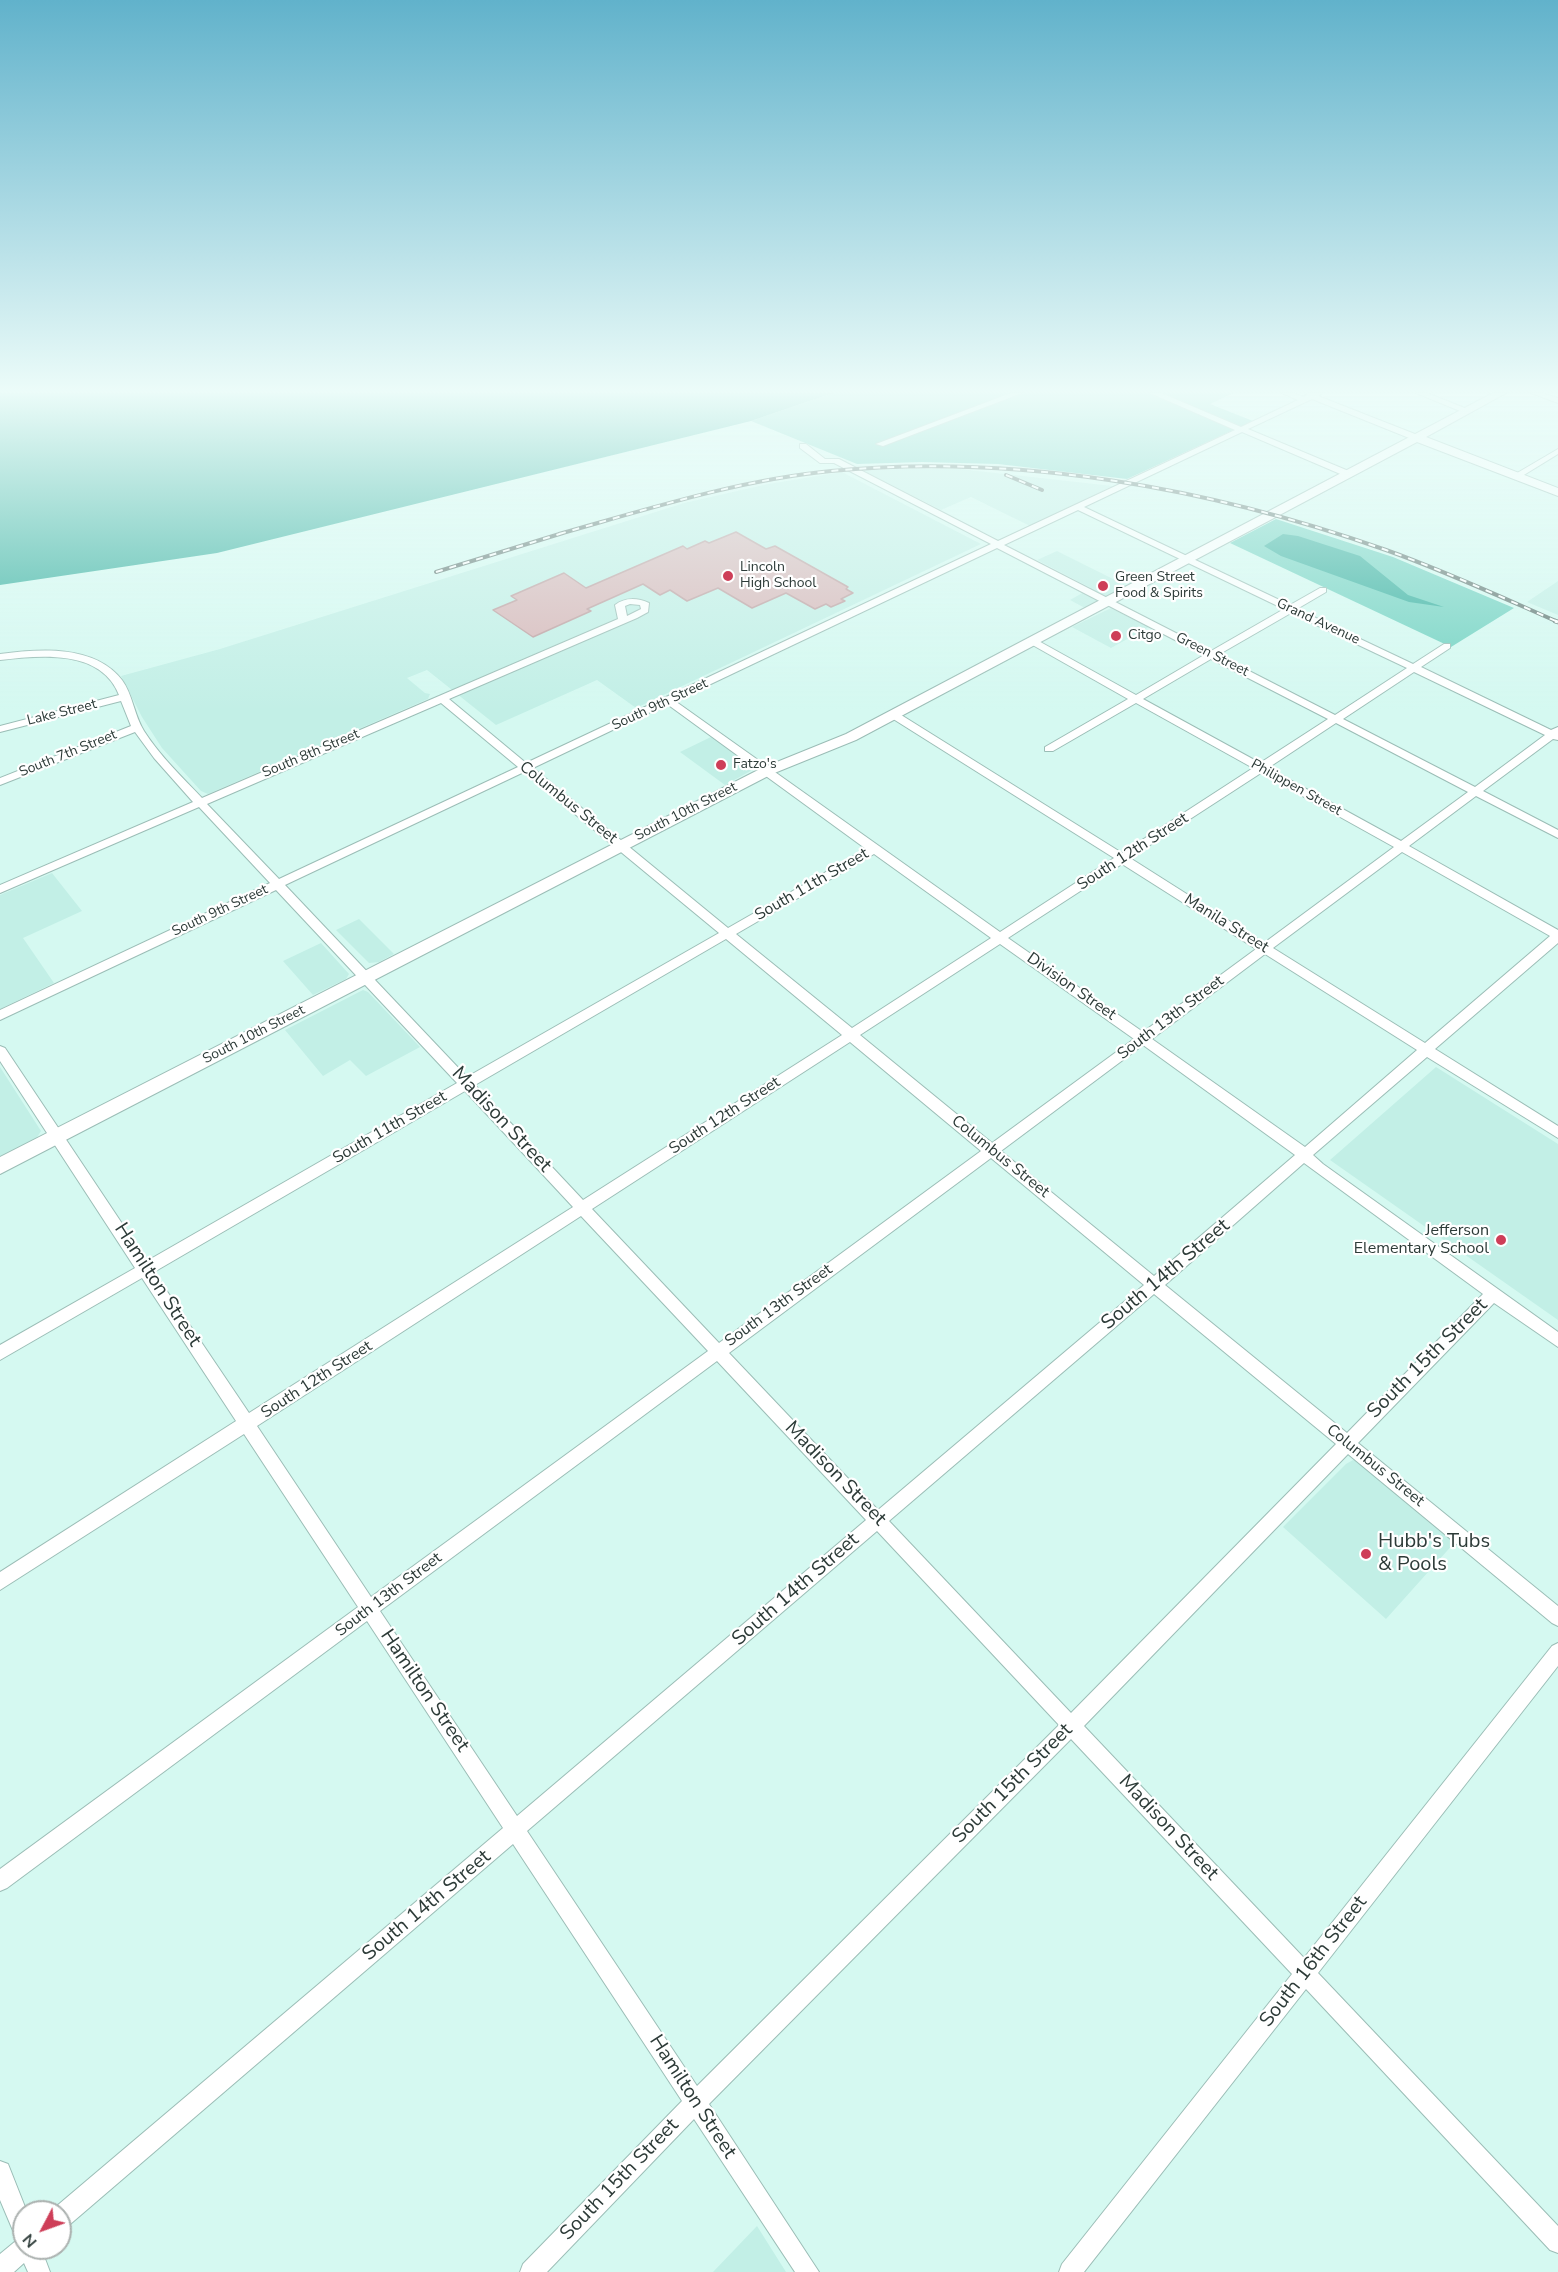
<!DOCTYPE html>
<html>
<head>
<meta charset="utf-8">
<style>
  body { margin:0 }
  #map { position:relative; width:1558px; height:2272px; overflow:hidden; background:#d5f9f1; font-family:"Nunito Sans",sans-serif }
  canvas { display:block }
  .north { position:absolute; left:12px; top:2200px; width:60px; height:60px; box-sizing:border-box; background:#fff; border:2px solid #abb1af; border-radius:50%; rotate:229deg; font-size:16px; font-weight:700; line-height:24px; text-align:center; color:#2d3b38 }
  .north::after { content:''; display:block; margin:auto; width:21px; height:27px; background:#ce3e58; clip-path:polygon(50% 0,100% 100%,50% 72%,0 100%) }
</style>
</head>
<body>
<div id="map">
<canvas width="1558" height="2272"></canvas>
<div class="north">N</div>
</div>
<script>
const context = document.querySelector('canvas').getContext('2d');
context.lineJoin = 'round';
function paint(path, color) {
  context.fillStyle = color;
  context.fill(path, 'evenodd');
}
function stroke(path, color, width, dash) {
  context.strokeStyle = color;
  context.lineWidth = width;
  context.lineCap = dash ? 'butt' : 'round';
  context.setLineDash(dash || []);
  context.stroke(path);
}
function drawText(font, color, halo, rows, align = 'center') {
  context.font = font + ' "Nunito Sans",sans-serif';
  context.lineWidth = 4.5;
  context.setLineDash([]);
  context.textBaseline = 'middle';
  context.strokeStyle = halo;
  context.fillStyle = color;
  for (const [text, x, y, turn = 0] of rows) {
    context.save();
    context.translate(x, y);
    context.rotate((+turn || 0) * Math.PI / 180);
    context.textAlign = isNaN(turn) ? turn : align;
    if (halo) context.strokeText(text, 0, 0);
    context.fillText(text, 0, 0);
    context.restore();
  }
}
paint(new Path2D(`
  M907,469H960L1113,486L1030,526L971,497L941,510L862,470Z
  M842,472L981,544L636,708L597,680L496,725L427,670L407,678L425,693L430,694L428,699L208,794L201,791L162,748L142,717L121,676L220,649L684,503L768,484Z
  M1057,551L1127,586L1085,608L1070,600L1091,588L1037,560Z
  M1558,581V615L1527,602Z
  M1111,608L1149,627L1111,648L1072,627Z
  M713,736L756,768L725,785L680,752Z
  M52,873L82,911L23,938L54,983L0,1009V895Z
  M359,919L394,954L379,962L369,963L336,930Z
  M321,943L349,974L346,979L313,995L283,961Z
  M363,990L368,992L420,1047L366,1076L350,1060L323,1076L285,1030Z
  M0,1067L41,1131L36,1139L0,1158Z
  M1436,1067L1558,1144V1320L1330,1160Z
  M1353,1460L1357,1461L1455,1542L1386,1619L1283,1527L1346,1464Z
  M757,2226L786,2272H713Z`), '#c2efe6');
paint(new Path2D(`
  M833,393H1233L1210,404L1253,421L1127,479L998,464L922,462L857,464L751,421Z
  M1276,519L1393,557L1514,608L1451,647L1230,543Z`), '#73d2c2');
paint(new Path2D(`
  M0,393H833L751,421L217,553L0,585Z
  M1283,534L1298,536L1360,556L1408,595L1444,607L1409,602L1281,556L1264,546Z`), '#37af9f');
const building = new Path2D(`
  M736,532L766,549L775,546L848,587L846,589L853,593L841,599L845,601L831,607L826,604L815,609L786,593L752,608L718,588L687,601L670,590L660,595L643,584L587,609L591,611L533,637L493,610L517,600L511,596L564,573L586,588L683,546L687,549L705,541L709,543Z`);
paint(building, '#d8b7b9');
stroke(building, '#bf9fa1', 1.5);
const street = new Path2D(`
  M1011,393H1022L883,446L876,444Z
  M1150,393H1161L1241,427L1298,400L1282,393H1293L1304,397L1308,393H1323L1318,396L1420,436V440H1414L1312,399L1248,429L1351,472V476H1345L1242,432L1084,507L1290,605L1320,588H1326V592L1297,609L1413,664L1444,644H1450V648L1421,667L1551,730L1558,727V740L1553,739L1483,791L1558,830V838L1476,796L1409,846L1558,930V943L1435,1049L1558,1126V1138L1427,1057L1313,1155L1323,1164L1558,1332V1347L1494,1303L1358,1443L1558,1606V1626L1552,1623L1348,1454L1084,1726L1304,1958L1552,1646L1558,1643V1666L1318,1973L1558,2226V2253L1550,2250L1306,1989L1084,2272H1059L1062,2264L1292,1974L1071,1739L709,2104L819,2272H795L694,2119L547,2272H520L523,2264L682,2101L513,1844L68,2226L60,2229V2212H51L52,2210L503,1828L367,1621L7,1888L0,1891V1869L358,1607L244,1434L0,1590V1572L236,1421L142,1278L0,1360V1345L135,1268L0,1061V1046L5,1048L147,1261L457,1083L276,890L0,1020V1010L270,883L199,807L0,893V885L193,802L154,758L135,732L0,785V778L131,726L121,701L0,732V726L119,695C101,649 41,655 0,660V654C39,649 94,644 122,680C133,695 134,715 144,731C160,756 182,777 202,798L618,619L615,605C625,597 638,598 649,603L648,612L637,618L449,699L526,763L991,544L834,463H820L800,448V444H806L825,459H839L998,541L1235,430ZM1078,510L1284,609L1211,651L1004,545ZM997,548L1204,655L1136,695L1035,639H1029V643L1128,699L1045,747V751H1053L1136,703L1253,768L1122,853L898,713H890V717L1114,858L1000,932L675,701ZM630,604L640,605L641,609L627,616L625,606ZM1291,613L1407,668L1335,715L1218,655ZM1211,659L1328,719L1260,763L1143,699ZM1414,672L1545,735L1475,787L1343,719ZM441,703L518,767L279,879L207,804ZM667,704L866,849L728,928L533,768ZM1336,723L1468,792L1401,841L1268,768ZM524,772L719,933L467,1077L285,885ZM1261,773L1394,847L1264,943L1130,858ZM1402,852L1550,936L1425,1043L1273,948ZM874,854L991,938L852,1028L736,934ZM1122,864L1256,949L1143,1032L1008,938ZM726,939L842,1035L583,1200L475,1085ZM1000,944L1134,1039L992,1143L860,1035ZM1265,954L1417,1050L1305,1147L1152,1039ZM850,1042L981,1151L719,1343L592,1209ZM1143,1045L1295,1155L1154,1276L1001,1151ZM465,1091L573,1207L249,1413L154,1272ZM991,1158L1144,1285L878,1510L729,1353ZM1304,1163L1483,1294L1347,1433L1165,1285ZM581,1216L708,1351L371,1597L257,1426ZM1154,1294L1336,1444L1071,1713L889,1521ZM717,1361L866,1520L517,1816L380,1611ZM877,1531L1059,1725L697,2086L527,1831Z
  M1416,393H1427L1472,411L1465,413Z
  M1531,393H1542L1558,398V403Z
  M1558,449V454L1519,478L1512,476Z
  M0,2161L8,2164L27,2212H24V2248H41L50,2272H28L24,2263L14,2272H0V2254L17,2240L0,2200Z`);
const secondary = new Path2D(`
  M1493,393H1506L1426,437L1558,488V496L1417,442L856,740L772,774L0,1174V1157L762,768L846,734Z`);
stroke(street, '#9bbdb6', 2);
stroke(secondary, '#9bbdb6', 2);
paint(street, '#fff');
paint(secondary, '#fff');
const railFar1 = new Path2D(`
  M1006,475L1042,490
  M559,534C648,509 739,480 831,471C1017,453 1210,488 1386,550C1445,571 1501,597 1558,622
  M436,572L566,532`);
const rail = new Path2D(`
  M1555,621L1558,622`);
stroke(railFar1, '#657a76', 4);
stroke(rail, '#657a76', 4.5);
stroke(railFar1, '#fff', 2, [7]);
stroke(rail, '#fff', 3, [9]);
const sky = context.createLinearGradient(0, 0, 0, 711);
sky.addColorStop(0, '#61b2cb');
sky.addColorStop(0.55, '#ecfcf9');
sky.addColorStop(1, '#ecfcf900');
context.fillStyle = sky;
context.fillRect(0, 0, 1558, 711);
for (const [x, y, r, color] of [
  [728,576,6,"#ce3e58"],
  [1103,586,6,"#ce3e58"],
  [1116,636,6,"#ce3e58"],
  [721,765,6,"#ce3e58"],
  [1501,1240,6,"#ce3e58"],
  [1366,1554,6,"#ce3e58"]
]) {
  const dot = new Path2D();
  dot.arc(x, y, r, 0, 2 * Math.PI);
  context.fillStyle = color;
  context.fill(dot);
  stroke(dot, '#fff', 2);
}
drawText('14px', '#2d3b38', '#fff', [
  ["Lincoln",740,568],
  ["High School",740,584],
  ["Green Street",1115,578],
  ["Food & Spirits",1115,594],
  ["Citgo",1128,636],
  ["Fatzo's",733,765]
], 'left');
drawText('14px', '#2d3b38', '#fff', [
  ["Grand Avenue",1318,622,25],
  ["Green Street",1212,655,27],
  ["South 9th Street",660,705,-25],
  ["Lake Street",62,713,-14],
  ["South 7th Street",68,754,-22],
  ["South 8th Street",311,754,-23],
  ["Philippen Street",1296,788,29],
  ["South 10th Street",686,812,-27],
  ["South 9th Street",220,911,-25],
  ["South 10th Street",254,1035,-27]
]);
drawText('16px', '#2d3b38', '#fff', [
  ["Columbus Street",568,803,39],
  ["South 12th Street",1133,852,-33],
  ["South 11th Street",812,885,-30],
  ["Manila Street",1226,924,32],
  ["Division Street",1071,987,35],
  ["South 13th Street",1171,1018,-37],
  ["South 12th Street",725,1116,-33],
  ["South 11th Street",390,1128,-30],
  ["Columbus Street",1000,1157,39],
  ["South 13th Street",779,1306,-36],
  ["South 12th Street",317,1380,-33],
  ["Columbus Street",1375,1466,39],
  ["South 13th Street",389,1595,-37]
]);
drawText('16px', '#2d3b38', '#fff', [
  ["Jefferson",1489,1231],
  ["Elementary School",1489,1249]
], 'right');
drawText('20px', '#2d3b38', '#fff', [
  ["Madison Street",501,1120,47],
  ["South 14th Street",1166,1275,-40],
  ["Hamilton Street",157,1285,57],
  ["South 15th Street",1428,1359,-45],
  ["Madison Street",835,1474,46],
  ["South 14th Street",796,1590,-41],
  ["Hamilton Street",424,1691,56],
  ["South 15th Street",1013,1784,-45],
  ["Madison Street",1168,1828,47],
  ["South 14th Street",427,1906,-40],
  ["South 16th Street",1314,1962,-52],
  ["Hamilton Street",692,2097,57],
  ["South 15th Street",620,2180,-46]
]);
drawText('20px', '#2d3b38', '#fff', [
  ["Hubb's Tubs",1378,1542],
  ["& Pools",1378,1565]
], 'left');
</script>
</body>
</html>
